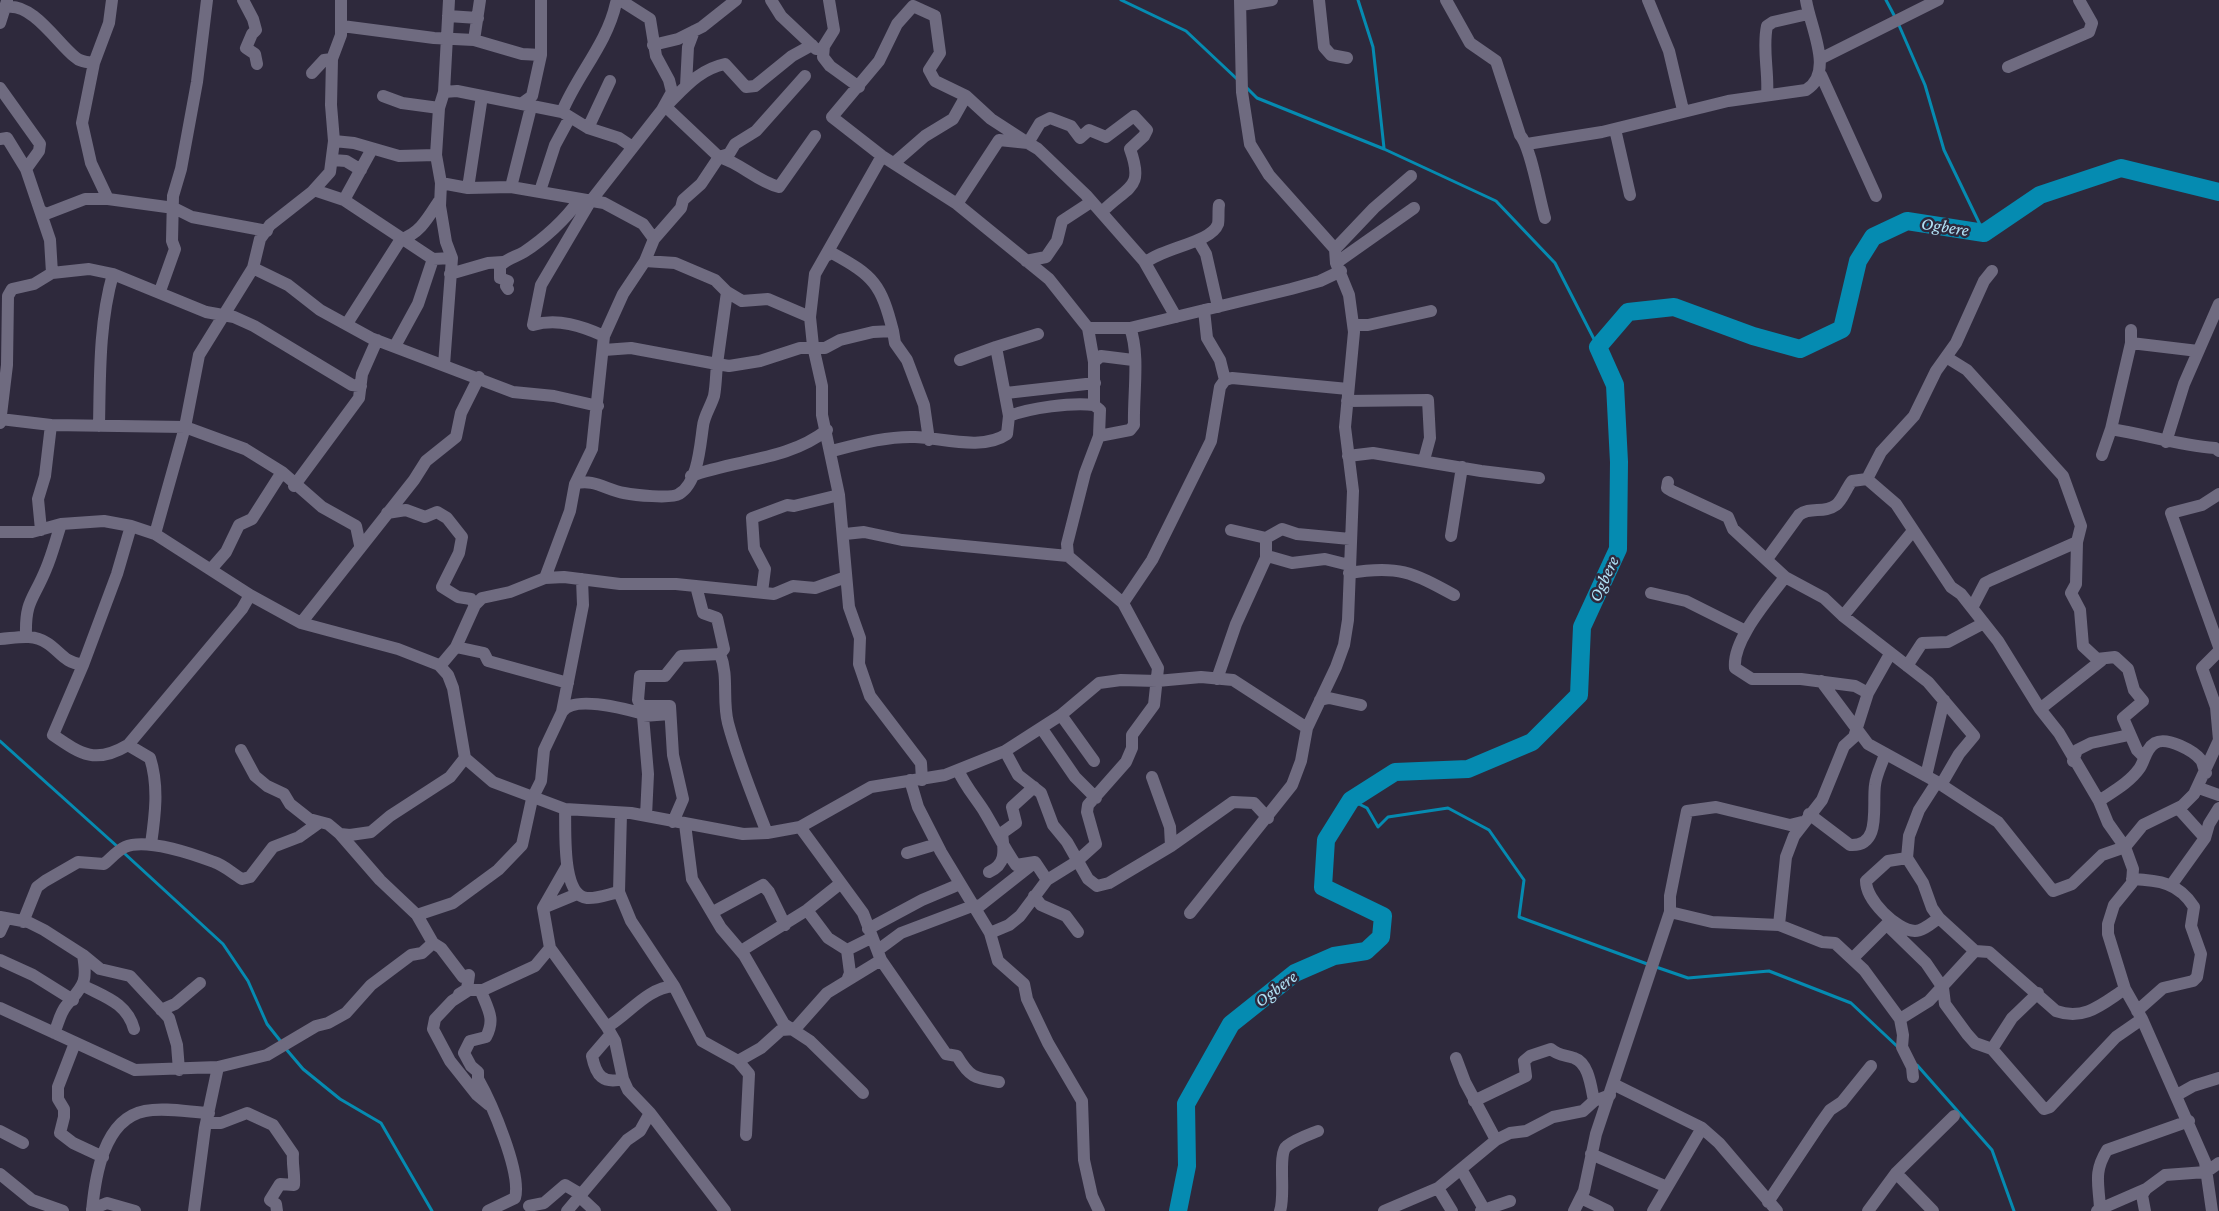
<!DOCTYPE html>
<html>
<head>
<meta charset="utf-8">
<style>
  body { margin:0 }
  canvas { display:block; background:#2e293c }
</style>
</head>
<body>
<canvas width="2219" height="1211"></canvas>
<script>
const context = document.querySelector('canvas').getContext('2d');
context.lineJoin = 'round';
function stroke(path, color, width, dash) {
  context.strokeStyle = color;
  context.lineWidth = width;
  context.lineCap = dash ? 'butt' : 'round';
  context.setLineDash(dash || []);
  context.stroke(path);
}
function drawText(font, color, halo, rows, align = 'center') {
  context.font = font + ' "Crimson Pro",serif';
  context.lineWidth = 5;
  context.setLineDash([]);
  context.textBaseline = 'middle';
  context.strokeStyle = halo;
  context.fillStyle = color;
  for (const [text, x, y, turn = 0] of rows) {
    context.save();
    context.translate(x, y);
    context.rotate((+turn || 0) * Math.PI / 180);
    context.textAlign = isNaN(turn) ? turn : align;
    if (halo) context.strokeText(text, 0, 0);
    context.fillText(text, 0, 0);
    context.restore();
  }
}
stroke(new Path2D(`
  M1121,0L1186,31L1237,79
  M1358,0L1373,47L1384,148
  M1886,0L1895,17
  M1898,23L1925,85L1944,150L1984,233
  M1246,87L1257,98L1384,149L1496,201L1555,263L1598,347
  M0,741L119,848
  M1351,800L1367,808L1378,827L1388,817L1448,808L1489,830L1524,880L1519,917L1650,965
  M124,853L223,944L248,981L267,1024L282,1043
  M1656,967L1688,978L1769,971L1851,1003L1899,1048
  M286,1049L303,1069L340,1099L381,1123L432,1211
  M1917,1065L1992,1150L2014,1211`), '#058bb1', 3);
stroke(new Path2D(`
  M1178,1211L1187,1166L1186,1104L1231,1024L1295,973L1334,956L1366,951L1381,937L1383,916L1323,887L1326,840L1351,800L1395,772L1468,769L1532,742L1579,695L1582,627L1618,549L1619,462L1615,385L1598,347L1628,312L1674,307L1753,336L1800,349L1842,329L1858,261L1873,237L1907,221L1984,233L2040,195L2121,168L2219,192`), '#058bb1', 18);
stroke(new Path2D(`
  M243,0L253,19L256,30L252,34L246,48L255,54L257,64
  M771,0L781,16L816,49
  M829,0L834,30L824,46L823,57L830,66L859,87
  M1319,0L1324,47L1331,55L1347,58
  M1446,0L1470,43L1496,61L1520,135C1531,147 1539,198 1545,218
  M1648,0L1669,51L1683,110
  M1241,5L1272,0
  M7,7C33,3 58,44 75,57C80,62 87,62 94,63
  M448,16L478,18
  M0,23L7,1
  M342,26L434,38L474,40L522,54L541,55
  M474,40L480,0
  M653,45L678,39L702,27L736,0
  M1820,59L1938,0
  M2008,67L2089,32L2092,23L2079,0
  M312,73L324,60L332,59
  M1821,75L1876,196
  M686,86L688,47L694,31
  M0,88L40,144L39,151L26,169L50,240L52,273
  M444,92L457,91L562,112L588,128L619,138L631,146
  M1767,95C1769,72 1762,49 1767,26L1773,22L1808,14
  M383,96L402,103L439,108
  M670,102C687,85 701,69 725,64L746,87L755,86L792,56L812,45
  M521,104L532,96L541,55V0
  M666,107L719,157C741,163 756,181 779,187L815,136
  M562,112C577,75 607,44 616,3L620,0
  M588,128L610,81
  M1615,129L1630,195
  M0,139L7,138L26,169
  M334,141L354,143L399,156L436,155
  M1527,144L1602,132L1728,101L1806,90C1835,73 1810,27 1806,0
  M882,156L815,274L810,317L813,346L822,386V415L839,495L849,607L860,638L859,664L870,696L921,763L922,780
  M333,160L346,161L361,170
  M894,163L925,136L953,119L966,96
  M441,183L468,188L511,187L604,203L643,224L654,239
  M511,187L531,107
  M468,188L482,96
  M314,190L344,200L433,259L452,258
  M540,191L555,145L569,119
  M108,199L91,163L82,123L94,63L109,23L112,0
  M344,200L372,149
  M957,204L999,140L1028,143L1038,149L1086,195L1144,261L1176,317
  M41,211L46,214L85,199H108L174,208L192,217L267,231
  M1199,242L1206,254L1218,307
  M1335,249L1374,208L1411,176
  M826,256L832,253C874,276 881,284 893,331
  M645,261L675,263L715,280L727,292L742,301L768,299L810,317
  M1026,261L1046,257L1057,241L1062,221L1091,202
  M1145,263C1164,247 1211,243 1218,224C1219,219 1218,210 1219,205
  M1336,263L1414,208
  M253,268L288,285L320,310L371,338L513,392L554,396L598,406
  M450,274L488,263L503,262
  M508,289L506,286L508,281L500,278V266C507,258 516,257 524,252C544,239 566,219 579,200
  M160,291L175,249L172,241L173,196L181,169L197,82L207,0
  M727,292L717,364L729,366L760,361L800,348H825L840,340L873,332L893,331L895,343L907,360L924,405L929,440
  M1204,310L1207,338L1220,360L1225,380
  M348,322L401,239C420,234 429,216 439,201
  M1353,325H1368L1431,311
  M1088,328H1130L1291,289L1320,281L1341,271
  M604,336C582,326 558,318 533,325L541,285L590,202L662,110L672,92L669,80L656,56L650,19L620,0
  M2131,343L2198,351
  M395,346L418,304L433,259
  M1946,357L1967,370L2063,476L2081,526L2077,542L2076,584L2071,593L2080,610L2083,646L2097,659L2115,657L2128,669L2134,690L2143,701L2123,718L2137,750L2143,756
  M960,360L996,347
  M1094,362L1101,356L1133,360
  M444,365L452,258L446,242L440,206L441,183L436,155L439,108L444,92L449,0
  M1006,393L1095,383
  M1347,401L1428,400L1430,438L1424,460
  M1009,416C1030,408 1072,402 1094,405
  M0,419L51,425L185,427L245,449L282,472L322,507L356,526L360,545
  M0,423L7,365L8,296L12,289L34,284L52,273L89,269L113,274L206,312L234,317L254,326L352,385L361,386
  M99,426C100,375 99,323 113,274
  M2111,429C2148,435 2178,445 2215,448L2219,451
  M1099,436L1130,430L1134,425C1133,395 1140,354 1130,328
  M2166,442L2184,384L2219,304
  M832,451C859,444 887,436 915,437C942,438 983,451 1007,434L1009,416L996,347L1038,334
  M2102,455L2111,429L2131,343V330
  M1348,456L1373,453L1481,471L1539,478
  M691,476C737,459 787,461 827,430
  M1867,479L1881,452L1914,416L1936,371L1956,343L1984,281L1992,271
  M1668,482L1667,488L1672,491L1728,517L1733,529L1785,577L1824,598L1843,616L1928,682L1974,736L1959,754L1941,785
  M575,484C592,478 607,490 624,493C634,495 671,499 679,494C698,483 700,446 703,426C704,416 711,406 714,396C716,386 716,374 717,364L631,348L604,350
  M294,486L359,398L362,374L377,340
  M2219,494L2202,505L2171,513L2219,647
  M387,513L406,510L425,517L437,512L447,518L462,537L459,553L442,587L458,597L471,599L475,605
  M41,530L38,499L45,476L51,425
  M1231,530L1266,538
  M0,532H32L61,524L104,521L131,526L155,534L250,595L301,623L398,649L439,665L448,675L453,688L465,758L493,782L565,809L631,813L743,834L767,833L800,827L871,787L945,775L1005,751L1061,715L1099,683L1121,680L1157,681L1201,677L1233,680L1307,728L1336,667L1344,645L1348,620L1353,491L1345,427L1354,332L1349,295L1336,263L1335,249L1269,175L1250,144L1242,92L1240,0
  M155,534L185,427L199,355L253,268L260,239L270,225L312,192L330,172L334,141L331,105L332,59L341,35V0
  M845,534L864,532L902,540L1068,556L1123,603L1158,668L1154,705L1132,735V748L1126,762L1088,805L1087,812L1096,844L1076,862L1047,880L1020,916L1009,925L990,933
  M1451,536L1462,467
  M1266,538L1282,529L1297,534L1350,539
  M1068,556L1067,544L1085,473L1099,436L1100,410L1094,405V362L1088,328L1049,279L957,204L882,156L832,117L879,61L897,24L913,6L935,16L940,53L929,70L935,81L966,96L991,119L1028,143L1040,123L1050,118L1071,126L1080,138L1089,130L1106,137L1134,116L1147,130L1144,136L1130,149C1145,190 1127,186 1102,212
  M1266,558L1271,557L1292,563L1325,559L1349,565
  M1767,559L1799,515C1810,506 1824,514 1836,505C1842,501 1847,487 1852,481L1867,479L1896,504L1951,587L1961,594L1998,641L2040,709L2059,733L2099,801L2108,823L2125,847L2133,869L2132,883L2114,905L2108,924V934L2125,989L2142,1019L2205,1162L2212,1211
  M212,568L226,552L239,525L252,519L282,472
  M1349,573C1398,565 1412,572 1454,595
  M1785,577C1769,599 1732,640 1735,668L1752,679H1801L1855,686L1868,693
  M545,578L570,511L575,484L592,449L604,336L623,294L645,261L654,239L681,208L683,200L701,184L719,157L729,154L735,144L756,131L805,76
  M696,586L703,613L717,618L724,649L720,654C729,676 722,700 728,723C738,761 753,797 767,833
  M762,592L765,569L754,548L752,518L787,505L794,506L839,495
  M1651,593L1686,601L1746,631
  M1123,603L1152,560L1211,441L1220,387L1225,380L1232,378L1348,389
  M1972,608L1985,583L1991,580L2077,542
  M1843,616L1912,532
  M301,623L414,480L426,461L456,437L461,413L479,377
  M26,635C25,600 34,599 46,569C52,555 56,539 61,524
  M0,639C16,638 32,633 47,643C61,652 63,662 83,665L53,735C82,755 96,764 128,745L150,758C159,786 155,816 151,844
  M456,647L484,653L488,661L568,683
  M2219,651L2202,668L2216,707L2219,740
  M83,665L117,574L131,526
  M440,666L456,647L475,605L482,598L510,592L545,578L564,577L620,584H676L774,594L793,586L815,588L846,577
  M1907,666L1922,643L1948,642L1984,623
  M1217,679L1236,624L1266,558V538
  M1821,681L1868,744L1937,782L1998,822L2053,891L2072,884L2102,855L2125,847L2143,825L2182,806L2194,794L2219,740
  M1320,700L1329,698L1361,705
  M2040,709L2102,660
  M562,712C573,695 622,708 640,713L643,716L670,714
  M1061,715L1094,761
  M643,716L648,774L646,816
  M1042,729L1075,777L1096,798
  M128,745L242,609L250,595
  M241,750L255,776L267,786L284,794L290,804L309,819L328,824L340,834L350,835L371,832L390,816L450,777L465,758
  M1005,751L1018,775L1041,793L1053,825L1067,842L1088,879L1097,886L1109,883L1171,846L1233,802L1254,803L1268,818
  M2073,761L2077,750L2091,743L2129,735
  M958,770C965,786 975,797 984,811C995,829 1004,848 1016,865L1035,862L1047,880
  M1926,776L1944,700
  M1152,777L1170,827L1171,846
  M910,780L918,807L941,852L990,933L998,961L1024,984L1027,999L1048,1043L1082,1101L1084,1160L1092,1196L1099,1211
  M1937,782L1919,810L1909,836L1907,858L1923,883L1932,908L1939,918L1975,951L1989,952L2056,1011C2085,1021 2102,1004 2125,989
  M2199,788L2219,795
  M2099,801C2112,792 2129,783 2139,769C2145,761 2145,749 2155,743C2167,736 2194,751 2201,760C2203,763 2204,770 2206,773
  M2178,808L2205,838
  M565,809C566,829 561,896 587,898C596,899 609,894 619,892
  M621,813L619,892L631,921L674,986L702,1041L738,1061L749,1074L746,1135
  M1809,814L1850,845C1882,847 1872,806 1875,785C1876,775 1882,764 1885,754
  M673,822L683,799L673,755L670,706H641L638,700L640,676H665L681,656L720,654
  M685,824L692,879L721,928L744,955L784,1024L810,1041L863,1093
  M800,827L863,913L881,960L946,1054L957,1056C970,1078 975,1078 999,1082
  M907,853L937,844
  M1907,858L1888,861L1866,881C1866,900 1896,930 1915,931C1923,931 1933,922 1939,918
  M567,866L543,908L550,948L607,1027L615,1041L623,1079L628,1090L650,1113L725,1211
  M989,872C1007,864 1004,850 1002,833L1016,823L1012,807L1034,787
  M2132,879C2159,880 2179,883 2194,907L2191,926L2201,954L2197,977L2193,981L2163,988L2137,1011
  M2172,884L2205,838L2209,824L2219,808
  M1034,896L1041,905L1066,916L1078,932
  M543,908L577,894
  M977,908L1034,863
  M807,910L828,938L847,950L850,973L848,978
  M713,912L763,885L769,892L785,925
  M1670,912L1712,922L1779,925L1822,942L1835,943L1864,970L1900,1019L1903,1035L1902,1047L1912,1067L1913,1077
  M1190,913L1292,785L1301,761L1307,728
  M417,915L453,903L498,870L522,845L532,799L541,781L544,750L562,712L583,605L582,579
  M0,917L28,922L44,930L83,955L100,969L130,976L169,1018L177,1045L179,1070
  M23,922L37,887L45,881L78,862L104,864C110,859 118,850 125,847C146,838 193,854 214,862C224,865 233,874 242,879L250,877L273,847L299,837L320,822
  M1779,925L1786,857L1794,836L1822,800L1844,746L1854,737L1868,693L1890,654
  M1887,925L1926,963L1943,988L1945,1004L1967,1034L1975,1043L1992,1049L2044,1109L2050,1107L2116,1037L2142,1019
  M868,929L922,900L960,884
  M0,932L6,919
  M433,943L441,948L463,977L469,975L467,989L459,994
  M847,950L871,938
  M878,950L901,933L975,905
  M741,951L807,910L841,883
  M1852,959L1891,920
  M0,960L33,975L73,1000
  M84,986C105,997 127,1003 134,1029
  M483,990L482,994C489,1011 495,1020 486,1037L470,1041L464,1053L471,1066L478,1072V1079C491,1102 522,1173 515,1198L488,1211
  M0,1008L135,1070L218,1067L267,1055L316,1026L328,1023L346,1013L371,985L411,955L422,953L433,943L417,915L380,880L340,834
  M161,1010L175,1004L200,983
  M1900,1019L1929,1001L1975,951
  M607,1027C630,1013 647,988 674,986
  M54,1033C58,1025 60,1013 66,1006C83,985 88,984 83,955
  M611,1034L592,1056C596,1076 603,1084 623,1079
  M75,1043L58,1087V1099L64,1109V1117L60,1133L73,1143L103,1157
  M1992,1049L2012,1018L2038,993
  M1456,1058L1465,1082L1496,1140
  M738,1061L761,1048L781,1030L795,1029L827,993L881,960
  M1613,1084L1702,1128L1719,1143L1777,1211
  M2177,1095L2193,1086L2219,1078
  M1474,1101L1526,1076L1524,1061L1530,1056L1551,1049C1558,1056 1566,1055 1574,1058C1589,1063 1591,1087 1594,1101
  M489,1105L477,1095L450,1061L433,1029L435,1019L452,1001L469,990H483L535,966L550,948
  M207,1123H221L247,1113L273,1125L293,1154C292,1165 295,1174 294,1185L280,1184L270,1200L276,1204L277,1211
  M0,1131L23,1143
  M1591,1154L1667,1187
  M1461,1169L1484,1209
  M1896,1173L1933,1211
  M0,1174L32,1200L63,1211
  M1438,1188L1452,1211
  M580,1197L595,1211
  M1581,1198L1608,1211
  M1768,1202L1820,1124L1830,1110L1842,1102L1871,1066
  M529,1206L544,1203L565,1185L582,1195
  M92,1209L107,1203L135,1211
  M2100,1209L2146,1189
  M92,1211C95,1178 103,1119 145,1111C164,1107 189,1112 209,1113
  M194,1211L205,1128L218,1067
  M567,1211L627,1140L640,1131L650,1113
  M1280,1211C1286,1195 1277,1153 1287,1146C1296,1139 1308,1135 1318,1131
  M1384,1211L1438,1188L1496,1140L1510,1133L1526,1131L1553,1117L1583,1111L1594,1101L1610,1095
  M1481,1211L1510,1201
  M1574,1211L1584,1191L1596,1134L1670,912V896L1687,811L1716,807L1790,825L1802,822
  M1653,1211L1702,1128
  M1868,1211L1896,1173L1954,1116
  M2097,1211L2100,1209C2099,1184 2093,1173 2107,1150L2189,1121
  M2145,1211L2142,1195L2146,1189L2165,1175L2206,1172L2219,1163`), '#6f6b80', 12);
drawText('italic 18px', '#b1e1f5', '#2e293c', [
  ["Ogbere",1945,227,9],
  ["Ogbere",1604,579,-65],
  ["Ogbere",1276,989,-37]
]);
</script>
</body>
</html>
